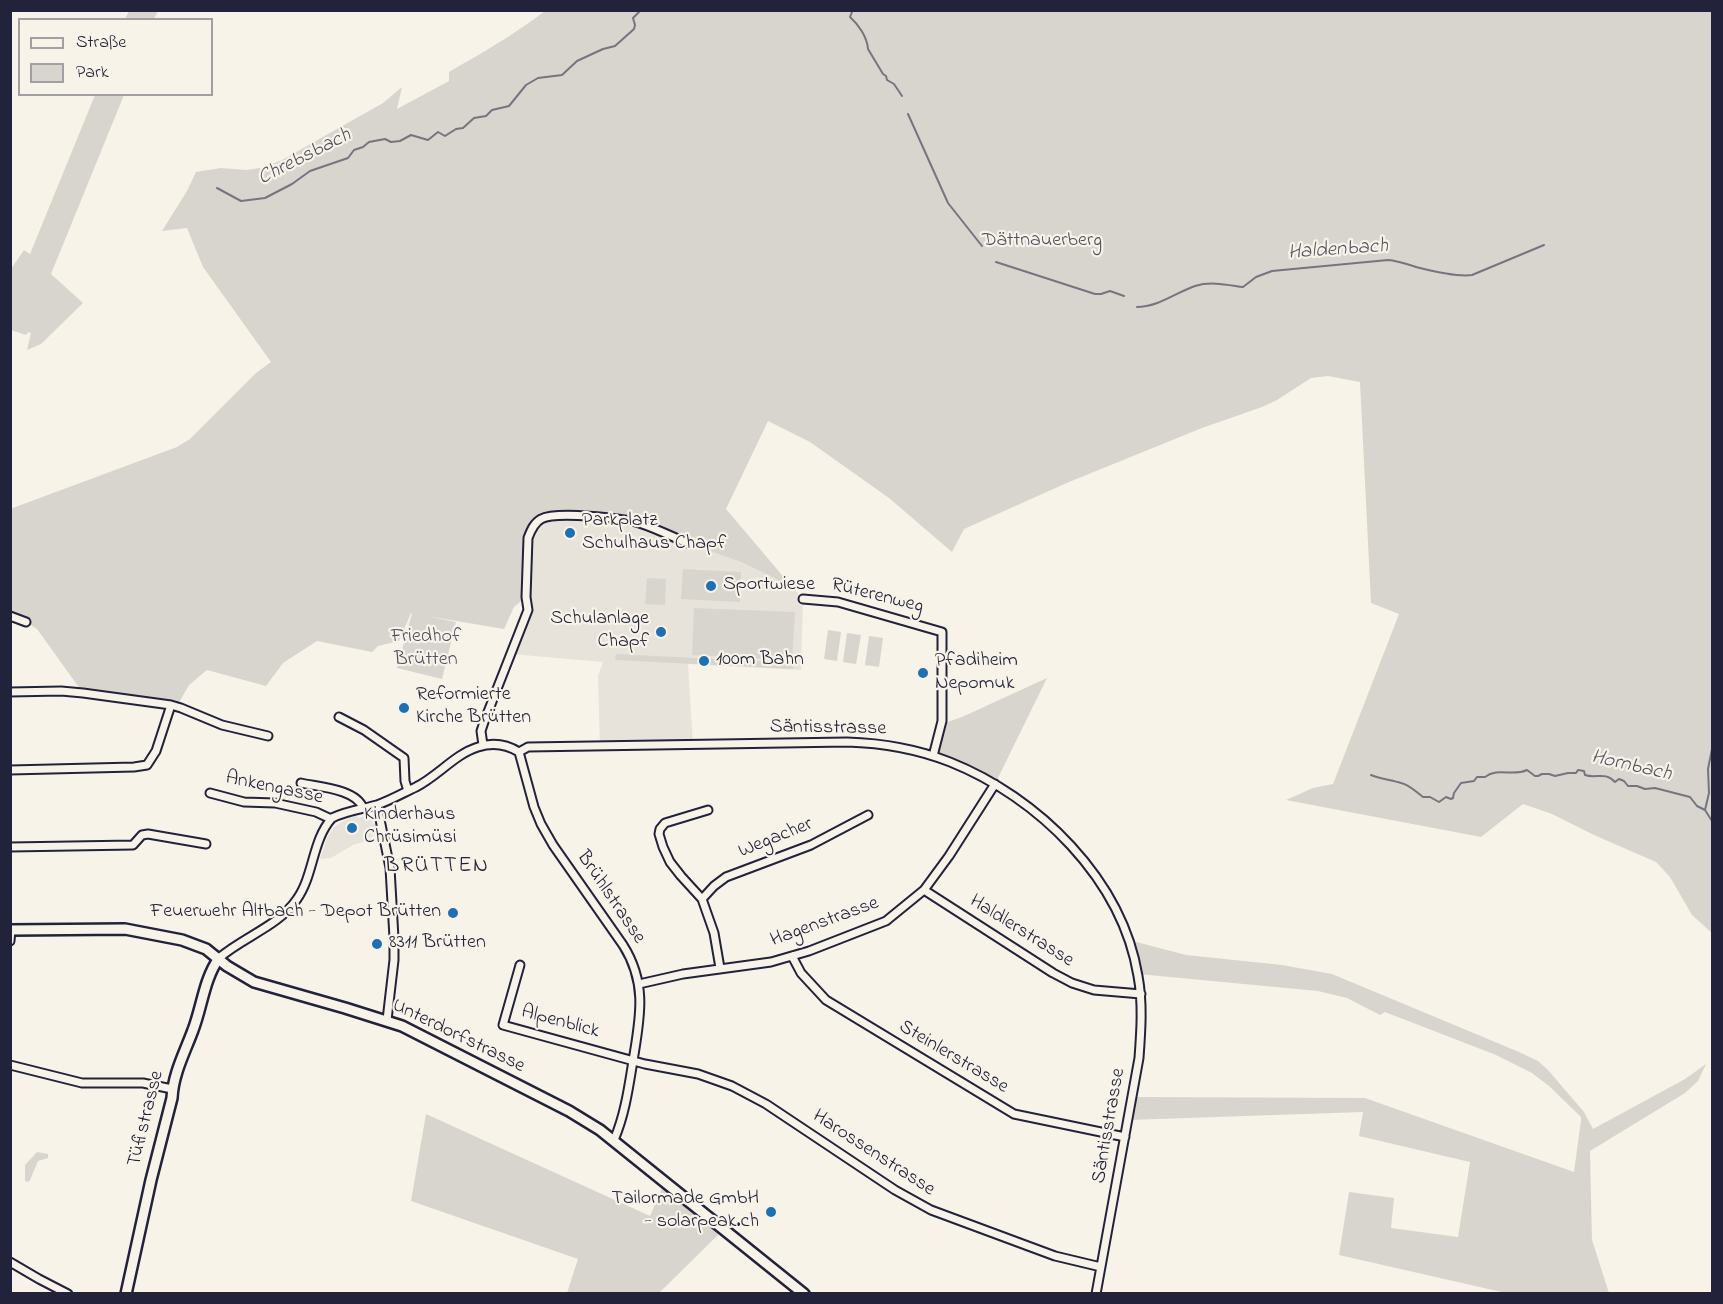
<!DOCTYPE html>
<html>
<head>
<meta charset="utf-8">
<style>
  body { margin:0 }
  #map { position:relative; width:1723px; height:1304px; overflow:hidden; background:#f7f3e8; font-family:"Indie Flower",sans-serif }
  canvas { display:block }
  .frame { position:absolute; inset:0; border:12px solid #22223b; pointer-events:none }
  .legend { position:absolute; left:18px; top:18px; width:195px; height:78px; box-sizing:border-box; background:#f7f3e8; border:2px solid #a29fa3; margin:0; padding:8px 10px; list-style:none; font-size:18px; color:#22223b }
  .legend li { display:flex; align-items:center; gap:12px; height:30px }
  .legend b { width:30px; border:2px solid #a29fa3 }
</style>
</head>
<body>
<div id="map">
<canvas width="1723" height="1304"></canvas>
<div class="frame"></div>
<ul class="legend">
<li><b style="height:8px;background:#f7f3e8"></b>Straße</li>
<li><b style="height:16px;background:#d8d5cf"></b>Park</li>
</ul>
</div>
<script>
const context = document.querySelector('canvas').getContext('2d');
context.lineJoin = 'round';
function paint(path, color) {
  context.fillStyle = color;
  context.fill(path, 'evenodd');
}
function stroke(path, color, width, dash) {
  context.strokeStyle = color;
  context.lineWidth = width;
  context.lineCap = dash ? 'butt' : 'round';
  context.setLineDash(dash || []);
  context.stroke(path);
}
function drawText(font, color, halo, rows, align = 'center') {
  context.font = font + ' "Indie Flower",sans-serif';
  context.lineWidth = 4.5;
  context.setLineDash([]);
  context.textBaseline = 'middle';
  context.strokeStyle = halo;
  context.fillStyle = color;
  for (const [text, x, y, turn = 0] of rows) {
    context.save();
    context.translate(x, y);
    context.rotate((+turn || 0) * Math.PI / 180);
    context.textAlign = isNaN(turn) ? turn : align;
    if (halo) context.strokeText(text, 0, 0);
    context.fillText(text, 0, 0);
    context.restore();
  }
}
paint(new Path2D(`
  M549,516L621,519L741,562L774,578L798,594L803,599L801,670L688,664L693,745L600,747L598,676L603,662L511,654L528,610L531,529Z
  M357,815L358,818L365,816L372,819L373,824L376,823L378,831L367,841L353,845L331,858L320,859L327,838L334,827L345,820Z`), '#e7e3db');
paint(new Path2D(`
  M129,11V10L158,11L154,19H125Z
  M545,11H1712V933L1692,915L1670,877L1656,862L1594,835L1552,814L1523,804L1481,837L1286,800L1313,788L1333,784L1399,614L1371,603L1360,382L1328,376L1311,378L1277,400L1262,407L1202,428L1069,482L964,529L952,552L889,498L810,442L768,421L726,509L798,594L774,578L741,562L687,543L640,523L549,516L531,529L526,597L514,607L504,629L427,616L456,622L442,679L397,668L412,613H411L399,641L378,646L372,652L317,641L283,663L266,686L207,670L189,685L177,706L83,693L37,629L26,622L11,616L10,509L177,447L190,439L256,373L271,362L203,267L187,228L162,231L187,191L196,172L221,168L247,170L265,167L282,160L383,103L402,87L397,109L449,81V72C482,53 515,34 545,11Z
  M95,95H124L51,274L83,303L41,344L27,350L31,333L28,332L26,335L11,330V269L24,250L30,254Z
  M683,569L741,572L740,602L681,599Z
  M647,578L666,579L665,605L645,604Z
  M694,608L795,612L792,660L692,655Z
  M828,630L841,632L837,661L824,659Z
  M847,633L861,635L856,664L843,662Z
  M869,636L883,638L879,667L865,665Z
  M616,654L793,663V669L615,660Z
  M1047,678L995,784L933,756L942,724L962,717Z
  M1129,940L1186,955L1282,965L1332,974L1519,1052L1538,1061L1548,1070L1584,1112L1593,1129L1685,1079L1706,1064L1698,1081L1685,1093L1590,1151L1592,1240L1609,1293H1506L1339,1255L1349,1192L1394,1198L1391,1228L1458,1237L1470,1162L1359,1136L1363,1112L1128,1120L1132,1097L1365,1098L1574,1172L1581,1120V1117L1549,1086L1532,1073L1496,1055L1385,1012L1380,1015L1347,998L1318,991L1138,974Z
  M426,1114L650,1216L663,1186L721,1232L659,1293H567L578,1259L411,1201Z
  M37,1152L48,1154V1158L38,1161L30,1180L28,1182L25,1181V1165Z`), '#d8d5cf');
stroke(new Path2D(`
  M850,10L852,12L850,17C859,25 867,37 868,49L883,74L886,76L887,80L894,84L902,96
  M908,114L948,203L982,246
  M217,188L241,201L265,198L292,184L310,171L348,158L354,150L363,147L369,142L385,139L391,142L400,141L411,135L428,140L438,132L445,136L456,129L463,128L474,118L486,116L492,110L509,106L526,85L538,78L562,75L577,61L603,49L615,46L634,29L635,25L633,18L641,10
  M996,262L1095,294H1101L1110,291L1124,296
  M1137,307C1158,307 1175,293 1195,286C1211,281 1228,285 1243,287L1256,277L1272,271L1388,260C1400,261 1409,265 1420,268C1436,272 1457,277 1472,275L1544,245
  M1371,775C1381,779 1391,780 1401,783C1410,785 1416,792 1423,797H1430L1439,802L1446,797L1451,799L1453,798L1454,793L1461,783L1474,781L1477,777H1485C1498,767 1513,777 1527,770L1535,776H1538L1542,774H1549L1555,776L1568,773H1576L1578,770L1584,771L1585,775C1596,779 1605,771 1615,782L1619,779L1624,781L1628,786H1637L1645,789L1655,788L1690,797L1697,806L1705,810L1712,821
  M1705,810L1709,793L1708,769L1712,749`), '#76747f', 2);
const street = new Path2D(`
  M803,599L838,602L942,632V721L933,756
  M10,616L26,622
  M10,692L61,691L83,693L171,705L181,708L222,725L268,736
  M339,717L364,730L404,758L405,781L408,791
  M483,745L481,731L484,722L528,610L526,597L528,538C531,530 534,523 541,519C556,511 621,518 639,523C655,528 671,536 687,543
  M519,752L528,747L847,742C882,743 917,749 950,762C1038,797 1122,879 1138,976C1143,1003 1141,1031 1139,1058L1096,1294
  M519,752L534,807L541,824L553,845L623,945C649,986 639,1022 632,1067C628,1092 624,1117 614,1140
  M10,770L134,767L147,765L156,751L171,705
  M301,783C319,787 356,789 363,808
  M210,793L244,802L275,803L316,812L331,819
  M377,805L390,868L394,938V960L387,1020
  M708,810L665,823L660,829L659,834L663,847L670,862L681,876L702,899L714,933L720,968
  M10,847L133,845L142,835L148,834L206,844
  M924,890L1053,973L1072,983L1094,990L1141,994
  M702,899L714,886L726,877L811,845L868,815
  M10,941L11,930
  M792,956L801,973L826,1000L1014,1114L1125,1137
  M219,958C243,937 279,926 297,899C314,875 312,840 332,818C346,811 362,809 377,805C391,800 403,793 416,787C438,776 455,754 478,747C493,742 506,744 519,752
  M520,965L503,1025L645,1064L698,1074L732,1086L766,1104L895,1190L931,1210L1055,1256L1101,1267
  M639,984L683,974L771,962L809,951L886,921L924,890L949,856L995,784
  M10,1065L82,1083H143L172,1089
  M10,1262L39,1279L68,1294`);
const secondary = new Path2D(`
  M10,930L125,929L182,940L206,949L227,966L254,982L345,1008L402,1026L569,1111L600,1130L804,1294
  M126,1294L151,1180L172,1098C173,1074 185,1052 193,1030C202,1007 204,979 219,958`);
stroke(street, '#22223b', 11);
stroke(secondary, '#22223b', 14);
stroke(street, '#f7f3e8', 7);
stroke(secondary, '#f7f3e8', 9);
for (const [x, y, r, color] of [
  [570,533,6,"#1f6fb2"],
  [711,586,6,"#1f6fb2"],
  [661,632,6,"#1f6fb2"],
  [704,661,6,"#1f6fb2"],
  [923,673,6,"#1f6fb2"],
  [404,708,6,"#1f6fb2"],
  [352,828,6,"#1f6fb2"],
  [453,913,6,"#1f6fb2"],
  [377,944,6,"#1f6fb2"],
  [771,1212,6,"#1f6fb2"]
]) {
  const dot = new Path2D();
  dot.arc(x, y, r, 0, 2 * Math.PI);
  context.fillStyle = color;
  context.fill(dot);
  stroke(dot, '#f7f3e8', 2);
}
drawText('20px', '#504f60', '#f7f3e8', [
  ["Dättnauerberg",1042,242],
  ["Friedhof",426,638],
  ["Brütten",426,661]
]);
drawText('20px', '#22223b', '#f7f3e8', [
  ["Parkplatz",582,522],
  ["Schulhaus Chapf",582,545],
  ["Sportwiese",723,586],
  ["Schulanlage",649,620,"right"],
  ["Chapf",649,643,"right"],
  ["100m Bahn",716,661],
  ["Pfadiheim",935,662],
  ["Nepomuk",935,685],
  ["Reformierte",416,696],
  ["Kirche Brütten",416,719],
  ["Kinderhaus",364,816],
  ["Chrüsimüsi",364,839],
  ["Feuerwehr Altbach - Depot Brütten",441,913,"right"],
  ["8311 Brütten",389,944],
  ["Tailormade GmbH",759,1200,"right"],
  ["- solarpeak.ch",759,1223,"right"]
], 'left');
drawText('20px', '#22223b', '#f7f3e8', [
  ["Rüterenweg",877,597,14],
  ["Säntisstrasse",828,729,1],
  ["Ankengasse",274,789,12],
  ["Wegacher",776,839,-22],
  ["Brühlstrasse",610,898,56],
  ["Hagenstrasse",825,923,-20],
  ["Haldlerstrasse",1021,932,32],
  ["Alpenblick",560,1023,15],
  ["Unterdorfstrasse",458,1037,26],
  ["Steinlerstrasse",953,1058,31],
  ["Tüfistrasse",147,1119,-76],
  ["Säntisstrasse",1110,1126,-80],
  ["Harossenstrasse",873,1154,33]
]);
drawText('italic 21px', '#535263', '#f7f3e8', [
  ["Chrebsbach",305,158,-27],
  ["Haldenbach",1338,251,-4],
  ["Hornbach",1631,767,13]
]);
context.letterSpacing = '1.5px';
drawText('22px', '#22223b', '#f7f3e8', [
  ["BRÜTTEN",437,867]
]);
context.letterSpacing = '0px';
</script>
</body>
</html>
